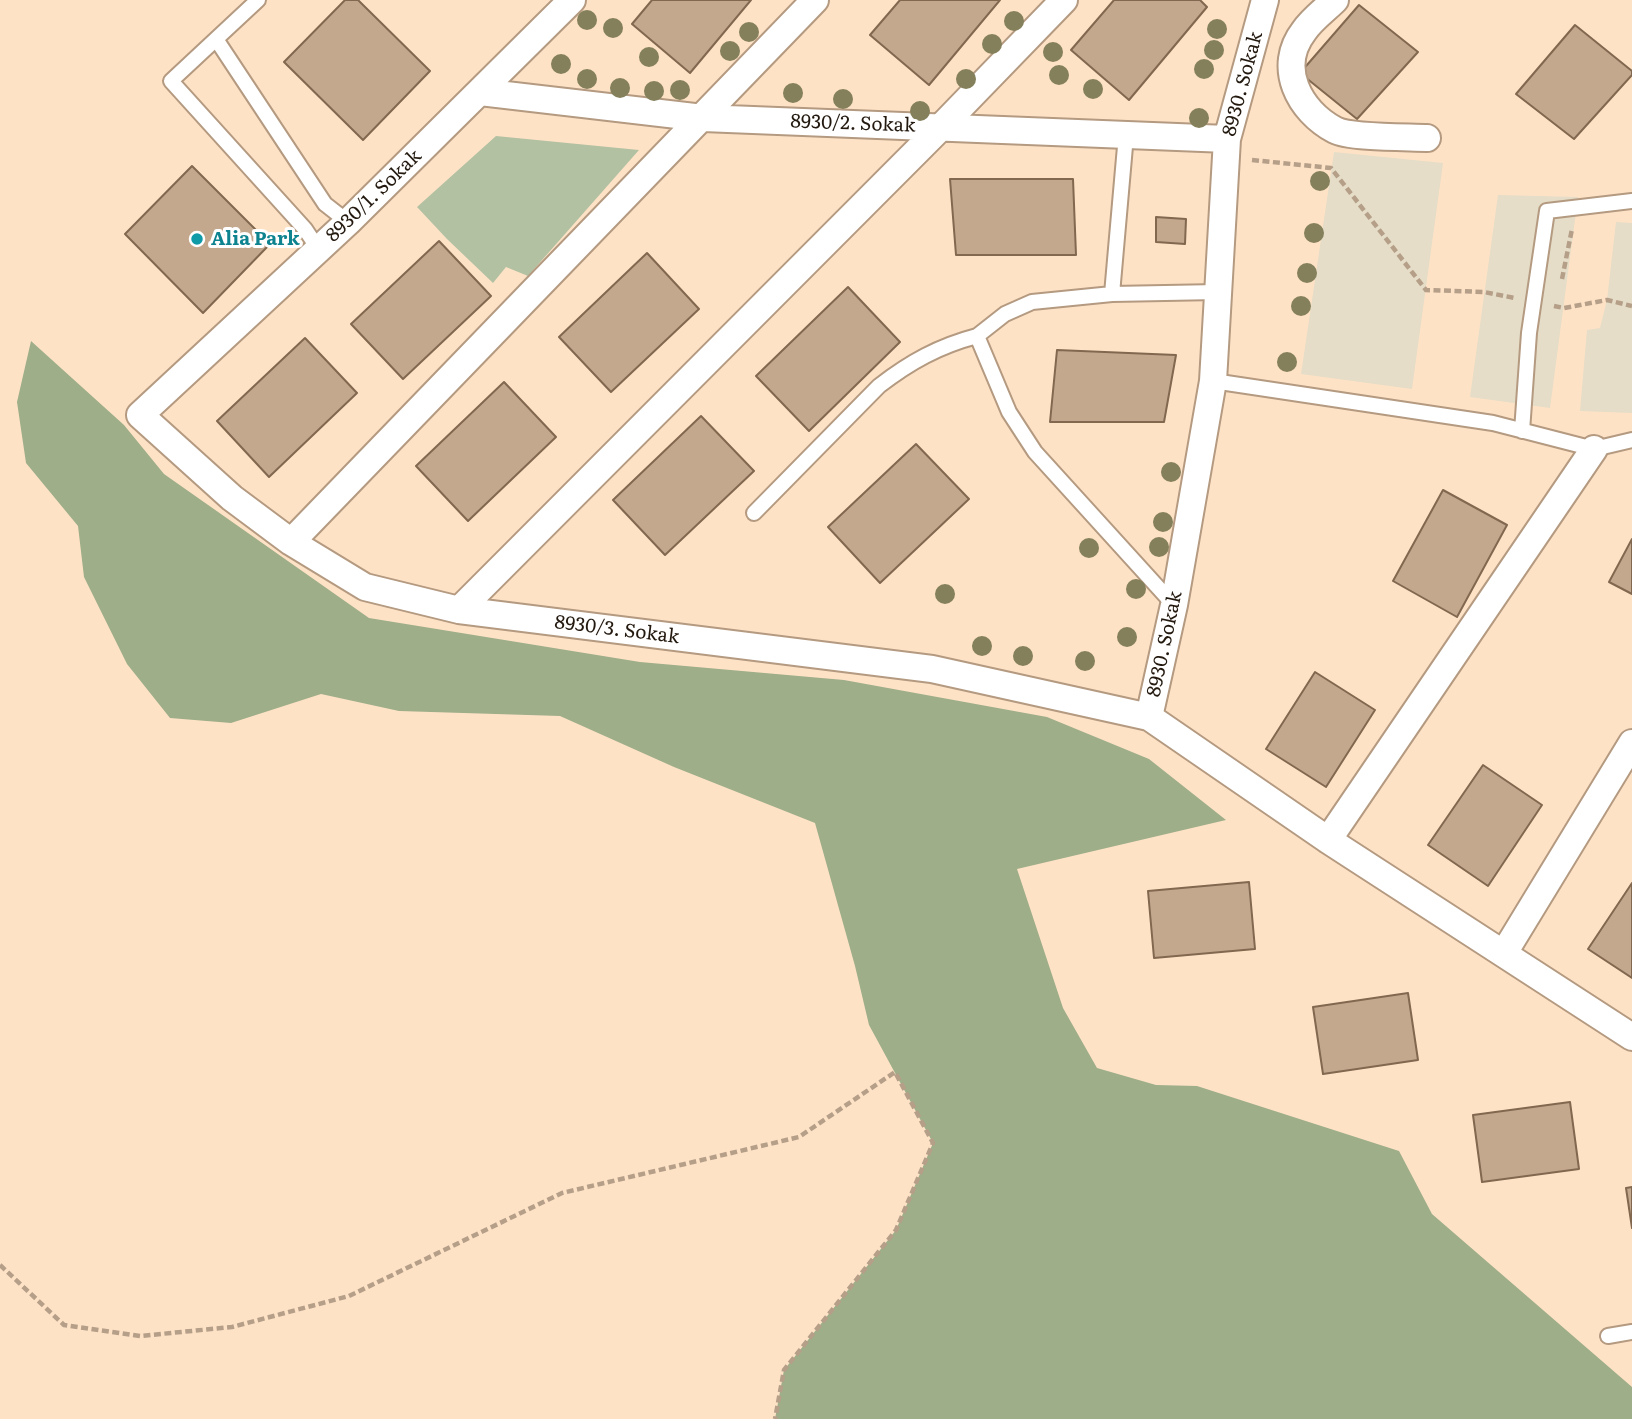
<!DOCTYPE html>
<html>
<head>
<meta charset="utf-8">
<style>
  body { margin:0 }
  canvas { display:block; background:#fee2c6 }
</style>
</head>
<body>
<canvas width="1632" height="1419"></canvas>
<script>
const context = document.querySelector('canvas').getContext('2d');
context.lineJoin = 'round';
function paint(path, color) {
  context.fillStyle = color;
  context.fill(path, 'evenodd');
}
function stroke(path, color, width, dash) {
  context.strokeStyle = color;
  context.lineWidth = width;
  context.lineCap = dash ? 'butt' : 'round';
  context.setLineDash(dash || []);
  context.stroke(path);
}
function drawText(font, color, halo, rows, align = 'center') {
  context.font = font + ' Literata,serif';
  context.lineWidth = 6;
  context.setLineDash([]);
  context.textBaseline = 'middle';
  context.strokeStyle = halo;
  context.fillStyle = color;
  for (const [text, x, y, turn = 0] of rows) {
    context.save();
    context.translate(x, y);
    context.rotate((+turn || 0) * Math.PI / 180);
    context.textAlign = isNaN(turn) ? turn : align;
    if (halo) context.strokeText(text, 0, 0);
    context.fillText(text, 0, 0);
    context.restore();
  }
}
paint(new Path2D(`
  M1334,152L1443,163L1412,389L1301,374Z
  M1498,195L1578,197L1550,408L1470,397Z
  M1616,222L1632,223V413L1580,411L1587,330L1600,328L1607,300Z`), '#e5ddc7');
paint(new Path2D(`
  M496,136L639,150L528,276L506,267L493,283L447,239L417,207Z`), '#b3c1a3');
paint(new Path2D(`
  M31,341L124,425L164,474L369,618L640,662L844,680L1047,717L1149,759L1226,820L1017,869L1063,1008L1097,1068L1156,1085L1197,1086L1399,1151L1432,1214L1632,1387V1419H775L784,1370L896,1230L933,1143L869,1025L855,966L815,823L674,767L560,716L399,711L321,694L231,723L170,718L127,664L84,577L78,526L26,463L17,402Z`), '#9eae89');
const building = new Path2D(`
  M345,0H358L430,71L363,140L284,62Z
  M652,0H751L690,73L632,24Z
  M900,0H1000L929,85L870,35Z
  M1114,0H1200L1207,7L1129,100L1071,50Z
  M1359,5L1418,52L1357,119L1300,73Z
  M1575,25L1632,71V75L1574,139L1516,94Z
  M192,166L270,244L203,313L125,234Z
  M950,179H1073L1076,255H956Z
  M1156,217L1186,219L1185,244L1156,242Z
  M439,241L491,296L403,379L351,324Z
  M647,253L699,309L611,392L559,337Z
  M848,287L900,342L809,431L756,376Z
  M305,338L357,393L269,477L217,421Z
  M1057,350L1176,355L1164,422H1050Z
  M504,382L556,437L468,521L416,466Z
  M701,416L754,471L665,555L613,500Z
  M916,444L969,499L880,583L828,527Z
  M1443,490L1507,525L1457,617L1393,581Z
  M1632,539V594L1609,582Z
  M1315,672L1375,710L1326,787L1266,749Z
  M1483,765L1542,805L1488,886L1428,845Z
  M1249,882L1255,949L1154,958L1148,891Z
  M1632,883V978L1588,949Z
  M1408,993L1418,1060L1323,1074L1313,1007Z
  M1570,1102L1579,1169L1482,1182L1473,1115Z
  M1632,1187V1228L1626,1188Z`);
paint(building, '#c3a88e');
stroke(building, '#81684f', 2);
const service = new Path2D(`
  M258,0L171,81L305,229L319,250
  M216,39L325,204L348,222
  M1112,294L1126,135
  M1213,381L1493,423L1594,449L1632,440
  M1522,431L1529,333L1547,211L1632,201
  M754,513L879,386C910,362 939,346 977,336
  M1174,605L1035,452L1009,412L977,336L1005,314L1032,302L1112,294L1218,292
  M1608,1336L1632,1332`);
const minor = new Path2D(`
  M572,0L348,222L140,415L232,498L291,542L365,587L459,610L932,669L1149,717
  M1265,0L1227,139L1213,381L1174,605L1149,717L1328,840L1632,1037
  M1335,0C1325,10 1312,19 1304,31C1276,67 1299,111 1335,130C1350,138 1408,137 1427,138
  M480,92L703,118L1227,139
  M291,542L815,0
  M459,610L941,127L1064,0
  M1328,840L1594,449
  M1504,953L1632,743`);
stroke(service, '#b49a80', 18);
stroke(minor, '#b49a80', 30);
stroke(new Path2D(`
  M1252,160L1331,168L1426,290L1484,292L1515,298
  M1562,279L1572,229
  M1554,306L1564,308L1607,300L1632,306
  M0,1265L64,1325L140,1336L232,1327L349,1296L562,1193L799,1137L895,1072L933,1143L896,1230L784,1370L775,1419`), '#b59f89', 4.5, [7, 3.5]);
stroke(service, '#fff', 14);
stroke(minor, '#fff', 26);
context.fillStyle = '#84805b';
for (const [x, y] of [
  [587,20],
  [1014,21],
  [613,28],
  [1217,29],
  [749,32],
  [992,44],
  [1214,50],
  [730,51],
  [1053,52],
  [649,57],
  [561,64],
  [1204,69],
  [1059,75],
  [587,79],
  [966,79],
  [620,88],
  [1093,89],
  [680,90],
  [654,91],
  [793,93],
  [843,99],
  [920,111],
  [1199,118],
  [1320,181],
  [1314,233],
  [1307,273],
  [1301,306],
  [1287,362],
  [1171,472],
  [1163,522],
  [1159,547],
  [1089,548],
  [1136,589],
  [945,594],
  [1127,637],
  [982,646],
  [1023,656],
  [1085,661]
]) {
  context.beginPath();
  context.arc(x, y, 10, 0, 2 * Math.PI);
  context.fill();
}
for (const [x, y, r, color] of [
  [197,239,7,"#0f9aa8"]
]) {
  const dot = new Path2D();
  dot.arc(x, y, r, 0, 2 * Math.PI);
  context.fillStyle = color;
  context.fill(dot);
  stroke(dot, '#fff', 2.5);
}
drawText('19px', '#23190f', '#fff', [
  ["8930. Sokak",1243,84,-75],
  ["8930/2. Sokak",853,124,2],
  ["8930/1. Sokak",374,196,-44],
  ["8930/3. Sokak",617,630,7],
  ["8930. Sokak",1165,644,-78]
]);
drawText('bold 19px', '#0d838f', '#fff', [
  ["Alia Park",211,239]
], 'left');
</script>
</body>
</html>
